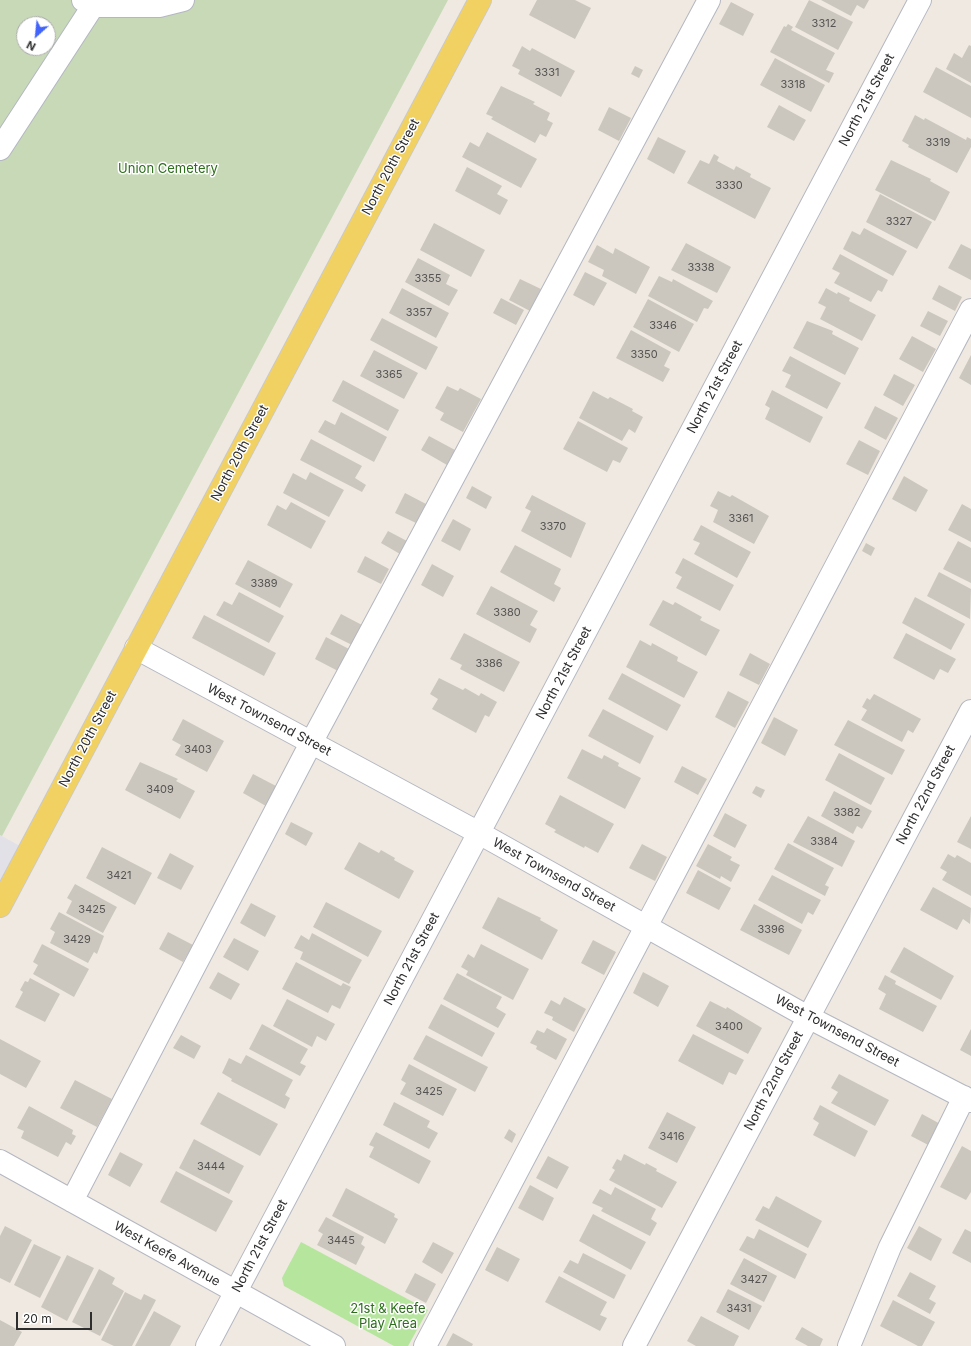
<!DOCTYPE html>
<html>
<head>
<meta charset="utf-8">
<style>
  body { margin:0 }
  #map { position:relative; width:971px; height:1346px; overflow:hidden; background:#efe9e1; font-family:Inter,sans-serif }
  canvas { display:block }
  .north { position:absolute; left:16px; top:16px; width:40px; height:40px; box-sizing:border-box; background:#fff; border:1px solid #ababab; border-radius:50%; rotate:207deg; font-size:11px; font-weight:700; line-height:16px; text-align:center; color:#2e2e2e }
  .north::after { content:''; display:block; margin:auto; width:14px; height:18px; background:#4264fb; clip-path:polygon(50% 0,100% 100%,50% 72%,0 100%) }
  .scale { position:absolute; left:16px; top:1312px; width:76px; height:18px; box-sizing:border-box; border:2px solid #2e2e2e; border-top:0; padding-left:5px; font-size:12px; line-height:14px; white-space:nowrap; color:#2e2e2e; -webkit-text-stroke:3px #fff; paint-order:stroke }
</style>
</head>
<body>
<div id="map">
<canvas width="971" height="1346"></canvas>
<div class="north">N</div>
<div class="scale">20 m</div>
</div>
<script>
const context = document.querySelector('canvas').getContext('2d');
context.lineJoin = 'round';
function paint(path, color) {
  context.fillStyle = color;
  context.fill(path, 'evenodd');
}
function stroke(path, color, width, dash) {
  context.strokeStyle = color;
  context.lineWidth = width;
  context.lineCap = dash ? 'butt' : 'round';
  context.setLineDash(dash || []);
  context.stroke(path);
}
function drawText(font, color, halo, rows, align = 'center') {
  context.font = font + ' Inter,sans-serif';
  context.lineWidth = 3;
  context.setLineDash([]);
  context.textBaseline = 'middle';
  context.strokeStyle = halo;
  context.fillStyle = color;
  for (const [text, x, y, turn = 0] of rows) {
    context.save();
    context.translate(x, y);
    context.rotate((+turn || 0) * Math.PI / 180);
    context.textAlign = isNaN(turn) ? turn : align;
    if (halo) context.strokeText(text, 0, 0);
    context.fillText(text, 0, 0);
    context.restore();
  }
}
paint(new Path2D(`
  M0,835L29,851L0,906Z`), '#e3e1e8');
paint(new Path2D(`
  M301,1242L428,1310L408,1346H394L284,1286L282,1278Z`), '#b6e59e');
paint(new Path2D(`
  M0,0H448L2,836L0,835ZM24,24H48V48H24Z`), '#c8d9b8');
paint(new Path2D(`
  M537,0H575L591,8L575,39L529,15Z
  M809,0L853,22L838,50L795,27Z
  M821,0H869L864,9L857,5L851,16Z
  M731,2L754,14L743,36L719,24Z
  M788,24L793,27L791,30L835,53L826,70L834,73L829,83L770,52L784,26L786,27Z
  M969,45L971,46V83L946,69L954,53L962,58Z
  M522,46L530,51L532,48L575,71L561,97L518,74L520,70L512,66Z
  M775,58L825,85L811,112L760,85Z
  M635,66L643,70L639,78L631,74Z
  M936,67L971,86V118L923,92Z
  M501,86L535,102L533,104L550,113L547,120L553,123L546,137L540,134L535,143L491,119L493,117L486,114Z
  M779,105L806,120L794,141L767,127Z
  M609,107L631,118L619,141L598,130Z
  M915,115L924,120L925,118L966,140L967,137L971,139V147L957,173L908,147L909,145L902,141Z
  M487,132L537,159L521,188L462,157L470,142L479,147Z
  M658,137L686,151L674,174L647,159Z
  M714,154L719,157L717,161L734,170L736,166L751,174L750,177L771,188L755,219L687,183L700,160L709,164Z
  M891,160L931,179L930,181L950,192L935,221L875,190Z
  M467,167L502,186L497,194L508,200L500,215L455,191Z
  M880,194L932,222L917,249L866,222Z
  M434,223L485,250L471,277L420,250Z
  M864,228L907,251L893,276L843,249L852,231L860,235Z
  M686,243L731,267L717,293L671,270Z
  M961,244L971,249V280L948,268Z
  M597,245L613,254L615,248L650,267L636,294L602,276L604,270L588,262Z
  M840,254L888,280L882,292L878,290L871,302L834,283L840,273L832,269Z
  M418,258L450,275L446,284L458,290L449,306L405,282Z
  M585,272L607,283L594,306L573,295Z
  M659,276L672,282L673,279L713,301L708,309L704,308L697,322L648,296Z
  M520,279L541,289L530,311L509,300Z
  M939,285L962,297L955,311L932,299Z
  M402,288L449,313L436,338L389,313Z
  M826,288L837,294L838,292L850,298L849,301L876,315L862,341L820,319L826,307L818,303Z
  M501,298L524,310L516,325L493,313Z
  M648,299L694,324L679,352L633,327Z
  M928,311L948,321L940,336L920,326Z
  M382,318L438,347L426,370L370,340Z
  M807,321L833,331L832,334L859,348L845,375L793,348Z
  M631,330L671,352L664,366L670,369L663,382L616,358Z
  M912,336L936,349L923,372L899,359Z
  M374,350L418,373L404,399L360,376Z
  M971,355V385L959,378Z
  M790,356L841,383L827,409L785,387L791,375L782,371Z
  M894,374L915,385L903,406L883,395Z
  M343,380L399,410L388,431L332,401Z
  M447,386L458,391L460,388L481,399L463,432L440,420L444,413L435,408Z
  M772,390L823,417L810,443L765,419L770,408L765,405Z
  M593,391L608,399L610,397L633,409L632,411L643,417L635,433L629,429L622,441L579,418Z
  M875,406L898,418L886,440L864,428Z
  M341,412L387,437L374,462L318,432L325,420L335,425Z
  M578,421L628,448L620,463L613,460L607,472L563,449Z
  M429,436L455,450L447,465L421,450Z
  M311,439L362,466L355,478L366,485L362,492L300,460Z
  M859,440L880,451L868,475L846,464Z
  M310,472L344,490L329,517L283,493L293,473L306,480Z
  M904,476L928,490L916,512L892,499Z
  M472,486L492,497L486,509L466,498Z
  M718,491L730,497L732,495L769,516L754,544L713,522L718,510L710,506Z
  M405,493L426,504L416,523L395,513Z
  M532,495L586,523L571,558L521,531L531,511L525,508Z
  M291,502L326,521L311,549L267,525L277,505L286,510Z
  M962,504L971,509V542L948,530Z
  M453,519L471,529L460,551L441,541Z
  M701,525L751,552L737,578L694,554L700,543L693,540Z
  M388,531L407,541L400,554L381,543Z
  M958,541L971,548V583L943,569Z
  M866,543L875,548L871,556L862,551Z
  M515,545L561,569L554,584L561,588L554,602L500,572Z
  M365,556L389,569L381,584L357,572Z
  M683,558L734,585L720,611L676,588L682,577L675,573Z
  M248,560L293,584L280,608L235,584Z
  M432,564L454,576L443,597L421,585Z
  M939,572L971,589L970,619L927,596Z
  M491,586L538,611L530,625L537,629L530,643L476,614Z
  M239,592L284,616L269,643L216,615L224,601L232,605Z
  M915,597L965,624L951,650L902,623Z
  M663,600L673,605L675,602L702,617L700,620L720,630L706,656L649,625Z
  M341,614L362,625L352,645L330,634Z
  M204,615L276,653L264,676L192,638Z
  M464,633L520,662L504,692L460,669L462,665L450,659Z
  M906,633L956,659L948,673L940,669L934,680L893,658Z
  M326,637L349,649L338,671L315,659Z
  M640,640L651,646L652,643L678,657L677,661L698,672L684,698L626,667Z
  M750,653L770,664L759,685L739,675Z
  M622,673L681,705L667,731L608,699Z
  M439,678L463,690L465,688L479,696L481,693L497,702L489,717L485,715L476,733L432,709L438,699L430,694Z
  M728,691L749,702L735,728L715,717Z
  M874,694L921,719L913,733L908,730L902,742L861,720L867,710L862,707L867,698L870,700Z
  M603,709L654,736L640,764L588,736Z
  M774,717L798,730L785,756L761,743Z
  M183,719L224,741L207,772L175,755L181,745L172,740Z
  M848,720L905,750L892,775L834,745Z
  M582,749L602,759L604,755L619,763L618,766L641,778L625,809L567,778Z
  M839,753L885,778L871,805L825,780Z
  M140,762L178,779L176,781L195,791L180,819L125,790Z
  M682,766L707,779L698,795L674,782Z
  M253,774L276,786L266,806L243,793Z
  M756,786L765,790L761,798L752,793Z
  M834,791L872,811L862,829L857,826L853,834L821,816Z
  M560,795L614,824L598,853L585,846L584,848L554,832L556,830L545,824Z
  M725,813L747,825L735,848L713,836Z
  M808,816L855,841L842,867L793,842Z
  M971,816V849L957,842Z
  M291,822L313,833L306,846L285,834Z
  M359,842L379,853L381,850L395,858L394,860L414,871L399,899L344,869Z
  M788,843L834,868L825,885L829,887L825,896L774,869Z
  M642,844L667,857L655,881L629,868Z
  M708,844L732,857L730,860L740,865L731,882L721,876L720,879L696,866Z
  M102,847L152,873L135,905L86,878Z
  M170,853L194,866L181,890L157,878Z
  M948,854L955,858L957,855L971,863V896L942,880L947,872L940,868Z
  M698,870L731,888L719,910L686,893Z
  M772,875L821,900L813,915L808,912L802,924L758,900Z
  M75,884L117,907L103,933L66,913L72,901L67,898Z
  M933,887L971,908L970,924L963,919L957,930L920,910Z
  M498,897L541,918L540,920L558,930L542,960L482,928Z
  M326,902L382,931L368,957L313,927Z
  M251,903L276,916L265,937L240,923Z
  M754,904L802,930L789,955L740,930Z
  M59,912L104,936L97,954L94,952L88,963L50,943L55,932L50,929Z
  M168,932L193,945L183,962L159,949Z
  M312,933L362,960L349,984L300,959L303,952L294,948L301,935L309,940Z
  M234,938L259,951L248,971L223,957Z
  M593,940L616,952L604,975L581,963Z
  M42,944L89,969L74,997L33,974L38,965L33,962Z
  M481,944L529,969L513,1000L466,975L468,971L461,967L468,954L474,958Z
  M904,947L954,976L941,1000L890,972Z
  M296,962L341,986L343,983L351,987L340,1009L332,1005L328,1013L282,989Z
  M218,972L240,984L231,1000L209,988Z
  M643,972L669,986L658,1007L633,993Z
  M457,973L502,997L496,1008L506,1014L498,1028L443,999Z
  M885,975L896,981L895,984L937,1006L923,1032L879,1009L886,994L878,989Z
  M30,978L60,994L45,1022L15,1007L23,992L20,990L25,981L28,982Z
  M564,997L586,1009L574,1032L552,1020L553,1017L544,1013L551,1000L560,1005Z
  M287,999L335,1024L326,1041L317,1036L312,1047L273,1026Z
  M710,1001L726,1009L727,1007L762,1028L748,1054L696,1026Z
  M441,1004L495,1033L482,1057L428,1028Z
  M262,1024L308,1049L300,1063L306,1066L300,1076L249,1049Z
  M547,1028L567,1039L556,1060L536,1049L537,1046L530,1043L537,1030L544,1033Z
  M971,1029V1056L960,1050Z
  M693,1034L744,1060L736,1075L729,1072L723,1085L678,1061Z
  M181,1035L201,1046L194,1059L173,1048Z
  M426,1035L488,1067L475,1092L413,1059Z
  M0,1039L41,1061L26,1088L0,1074Z
  M246,1055L293,1080L285,1095L290,1098L285,1109L231,1081L232,1079L222,1073L229,1058L241,1064Z
  M409,1064L457,1089L443,1116L400,1094L406,1083L401,1080Z
  M839,1074L889,1100L875,1126L831,1103L838,1092L831,1088Z
  M75,1080L112,1099L97,1127L60,1108Z
  M218,1092L278,1124L260,1156L200,1124Z
  M394,1102L430,1121L427,1127L438,1133L429,1149L383,1125Z
  M820,1105L868,1131L855,1157L813,1135L819,1123L813,1119Z
  M29,1106L73,1130L72,1134L76,1136L71,1145L66,1142L58,1157L21,1138L24,1131L17,1128Z
  M667,1112L696,1127L677,1163L648,1148Z
  M922,1114L944,1126L932,1147L911,1136Z
  M509,1129L516,1134L512,1143L504,1138Z
  M376,1132L431,1161L419,1184L369,1157L374,1147L369,1145Z
  M194,1139L244,1166L229,1194L179,1168Z
  M962,1146L971,1151V1192L966,1200L940,1187Z
  M120,1152L143,1164L130,1187L108,1175Z
  M624,1154L645,1165L646,1163L657,1169L656,1171L677,1182L662,1208L609,1180L615,1170L612,1168L617,1159L621,1161Z
  M548,1156L569,1167L557,1189L536,1178Z
  M176,1171L233,1201L216,1232L160,1202Z
  M530,1185L554,1198L543,1221L518,1208Z
  M615,1187L656,1209L651,1219L657,1223L650,1236L601,1211L603,1208L592,1203L600,1189L611,1195Z
  M346,1188L395,1214L394,1217L398,1219L385,1244L332,1216Z
  M776,1196L822,1221L808,1248L755,1220L763,1206L769,1209Z
  M593,1214L646,1242L631,1270L579,1241Z
  M326,1217L364,1237L361,1244L365,1247L356,1265L317,1245L323,1234L318,1231Z
  M5,1226L32,1240L10,1283L0,1278V1236Z
  M919,1226L942,1239L931,1261L907,1248Z
  M759,1229L807,1254L795,1279L739,1250L747,1236L754,1239Z
  M965,1229L971,1232V1263L952,1253Z
  M433,1242L454,1253L442,1274L422,1262Z
  M34,1244L61,1257L40,1298L14,1285Z
  M497,1247L520,1259L508,1282L485,1270Z
  M583,1253L626,1275L614,1299L563,1272L570,1260L578,1264Z
  M67,1255L94,1268L67,1321L41,1307Z
  M744,1258L777,1276L764,1302L730,1284Z
  M99,1269L115,1278L112,1284L124,1291L100,1336L72,1322Z
  M910,1272L936,1286L929,1299L936,1303L930,1314L897,1296Z
  M415,1273L436,1284L426,1303L405,1292Z
  M559,1276L607,1302L600,1315L607,1318L600,1331L545,1302Z
  M728,1289L762,1306L749,1330L716,1312Z
  M125,1292L141,1300L144,1294L156,1300L132,1346H114L101,1340Z
  M893,1300L935,1322L922,1346H918L880,1326Z
  M154,1311L181,1326L170,1346H135Z
  M701,1316L739,1336L734,1346H696L687,1341Z
  M0,1320L22,1332L14,1346H0Z
  M802,1327L823,1339L820,1346H808L795,1339Z
  M453,1333L473,1344L472,1346H446Z`), '#cbc7bf');
const minor = new Path2D(`
  M83,0L93,6H159L183,0
  M0,149L93,6
  M136,648L479,833L808,1017L971,1101
  M0,1161L334,1346
  M72,1201L311,743L709,0
  M207,1346L920,0
  M425,1346L971,310
  M634,1346L971,711
  M849,1346L890,1247L964,1097`);
const major = new Path2D(`
  M0,906L480,0`);
stroke(minor, '#b4b7c1', 24);
stroke(major, '#c9c9c9', 24);
stroke(minor, '#fff', 22);
stroke(major, '#f2d163', 22);
drawText('11px', '#555452', null, [
  ["3312",824,24],
  ["3331",547,73],
  ["3318",793,85],
  ["3319",938,143],
  ["3330",729,186],
  ["3327",899,222],
  ["3338",701,268],
  ["3355",428,279],
  ["3357",419,313],
  ["3346",663,326],
  ["3350",644,355],
  ["3365",389,375],
  ["3361",741,519],
  ["3370",553,527],
  ["3389",264,584],
  ["3380",507,613],
  ["3386",489,664],
  ["3403",198,750],
  ["3409",160,790],
  ["3382",847,813],
  ["3384",824,842],
  ["3421",119,876],
  ["3425",92,910],
  ["3396",771,930],
  ["3429",77,940],
  ["3400",729,1027],
  ["3425",429,1092],
  ["3416",672,1137],
  ["3444",211,1167],
  ["3445",341,1241],
  ["3427",754,1280],
  ["3431",739,1309]
]);
drawText('13px', '#2e2e2e', '#fff', [
  ["North 21st Street",867,100,-62],
  ["North 20th Street",391,167,-62],
  ["North 21st Street",715,387,-62],
  ["North 20th Street",240,453,-62],
  ["North 21st Street",564,673,-62],
  ["West Townsend Street",269,720,28],
  ["North 20th Street",88,739,-62],
  ["North 22nd Street",926,795,-62],
  ["West Townsend Street",554,875,29],
  ["North 21st Street",412,959,-62],
  ["West Townsend Street",837,1031,28],
  ["North 22nd Street",774,1081,-62],
  ["North 21st Street",260,1246,-62],
  ["West Keefe Avenue",167,1254,29]
]);
drawText('13px', '#2c6e1b', '#fff', [
  ["Union Cemetery",168,169],
  ["21st & Keefe",388,1309],
  ["Play Area",388,1324]
]);
</script>
</body>
</html>
